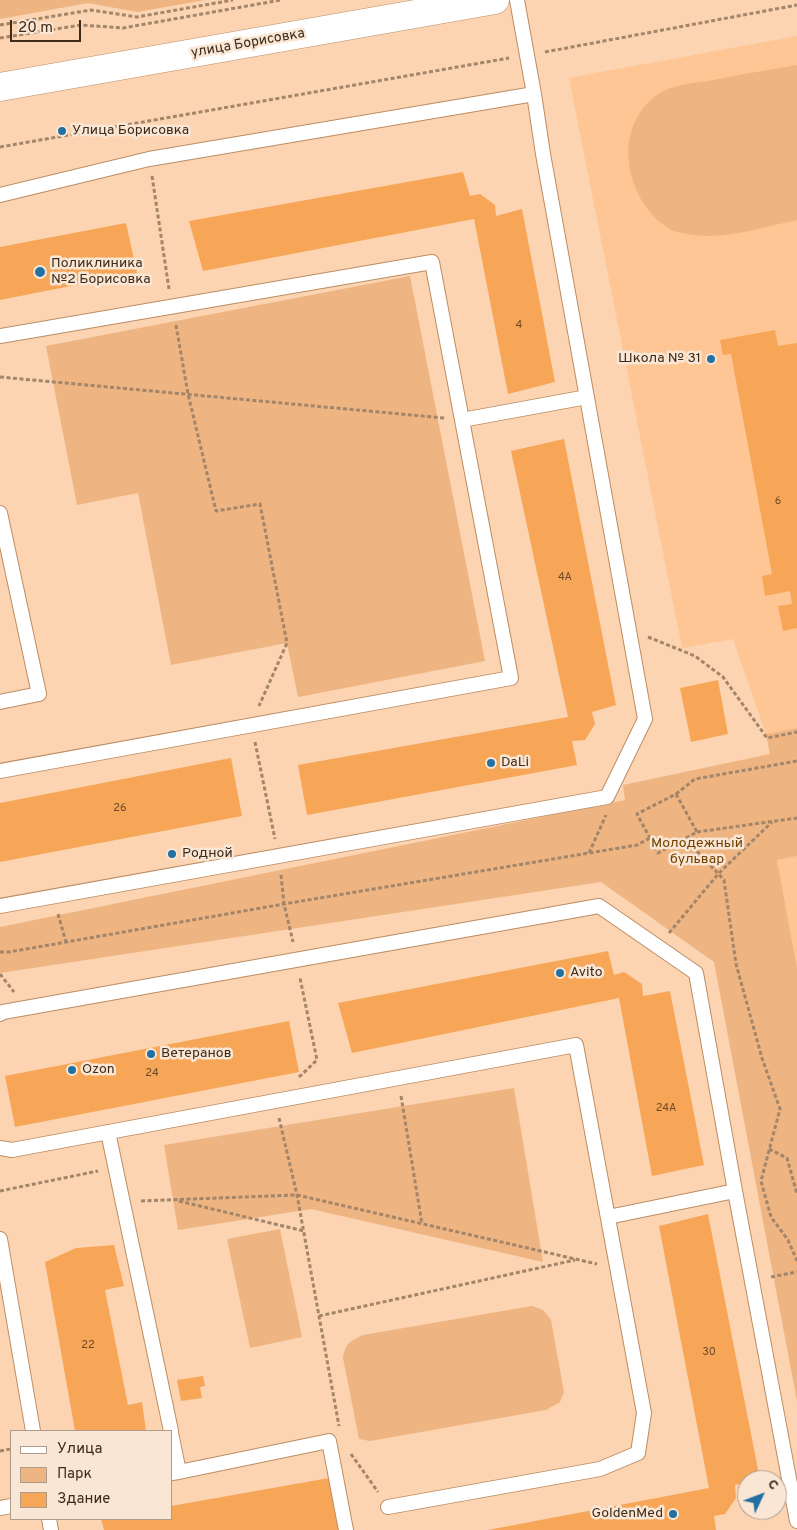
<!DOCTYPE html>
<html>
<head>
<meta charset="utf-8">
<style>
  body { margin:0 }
  #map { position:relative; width:797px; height:1530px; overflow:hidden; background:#fcd4b1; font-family:Overpass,sans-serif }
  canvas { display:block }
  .legend { position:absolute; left:10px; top:1430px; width:162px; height:90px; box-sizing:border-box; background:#fae6d4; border:1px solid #af9b89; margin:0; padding:6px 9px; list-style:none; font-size:15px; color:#3e2b19 }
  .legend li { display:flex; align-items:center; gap:10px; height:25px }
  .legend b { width:25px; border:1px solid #af9b89 }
  .north { position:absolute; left:737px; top:1470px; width:50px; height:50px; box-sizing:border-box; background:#fae6d4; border:1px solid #af9b89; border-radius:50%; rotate:47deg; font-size:14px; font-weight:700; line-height:20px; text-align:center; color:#3e2b19 }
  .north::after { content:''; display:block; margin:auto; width:18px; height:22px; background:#2370a2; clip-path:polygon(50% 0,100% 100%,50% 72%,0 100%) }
  .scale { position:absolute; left:10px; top:20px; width:71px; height:22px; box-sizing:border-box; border:2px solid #3e2b19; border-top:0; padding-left:6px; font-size:15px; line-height:18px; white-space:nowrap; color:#3e2b19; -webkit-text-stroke:4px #fae6d4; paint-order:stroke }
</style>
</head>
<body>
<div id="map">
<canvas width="797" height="1530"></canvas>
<ul class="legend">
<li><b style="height:6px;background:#fff"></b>Улица</li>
<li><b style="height:14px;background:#eeb481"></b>Парк</li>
<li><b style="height:14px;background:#f7a658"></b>Здание</li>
</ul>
<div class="north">С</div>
<div class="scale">20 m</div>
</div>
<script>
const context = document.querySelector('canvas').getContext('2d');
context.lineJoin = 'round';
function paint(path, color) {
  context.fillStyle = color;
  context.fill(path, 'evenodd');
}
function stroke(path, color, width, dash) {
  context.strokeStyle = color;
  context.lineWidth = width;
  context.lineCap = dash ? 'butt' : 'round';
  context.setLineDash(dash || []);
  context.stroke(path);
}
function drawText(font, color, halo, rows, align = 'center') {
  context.font = font + ' Overpass,sans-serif';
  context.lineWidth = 5;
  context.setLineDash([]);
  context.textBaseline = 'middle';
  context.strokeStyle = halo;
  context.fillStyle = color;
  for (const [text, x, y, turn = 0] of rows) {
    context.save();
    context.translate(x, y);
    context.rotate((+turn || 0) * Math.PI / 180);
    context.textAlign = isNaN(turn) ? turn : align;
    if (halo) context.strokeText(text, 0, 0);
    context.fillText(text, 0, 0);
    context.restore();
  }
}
paint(new Path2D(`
  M797,36V728L766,734L733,639L682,648L569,78Z
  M797,856V968L777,860Z`), '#fec694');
paint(new Path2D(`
  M0,0H205L137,12L88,3L0,19Z
  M797,65V220C758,228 717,243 678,232C668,230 657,220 651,213C621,178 618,120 660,93C673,85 693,83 708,81C737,75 767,70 797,65Z
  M410,276L485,661L298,697L287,643L171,665L138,493L77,505L46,346Z
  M797,728V856L777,860L797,968V1401L714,962L601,882L0,973V927L625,800L623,785L770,754L766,734Z
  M514,1088L543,1262L311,1209L178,1230L164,1145Z
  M280,1229L302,1337L250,1348L227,1239Z
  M532,1306L543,1310L551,1320L564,1392L560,1402L546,1410L370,1441L359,1439L343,1358C345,1344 350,1341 363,1335Z`), '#eeb481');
paint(new Path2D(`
  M463,172L470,196L480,194L495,205L496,216L522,209L555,382L508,394L474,219L203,271L189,221Z
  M126,223L137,273L0,300V247Z
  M775,330L778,346L797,343V628L783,631L778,606L792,604L790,591L765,596L762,576L772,574L731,354L723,355L720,340Z
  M564,439L616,705L592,712L595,724L585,740L572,741L577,765L307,815L298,765L568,717L511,451Z
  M718,680L728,734L691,742L680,688Z
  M231,758L242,816L0,862V803Z
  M608,951L614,975L624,972L642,984L643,996L670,991L704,1165L652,1176L619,998L352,1053L338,1003Z
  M289,1021L299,1072L15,1127L5,1076Z
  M708,1214L760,1480H747V1483L735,1485L736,1498L725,1514L714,1516L716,1530H488L709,1488L659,1226Z
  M114,1245L124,1286L105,1290L128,1405L142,1402L146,1431H75L45,1262L76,1248Z
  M203,1376L205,1386L200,1387L202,1398L181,1401L177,1380Z
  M329,1478L339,1530H104L101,1519H171V1506Z`), '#f7a658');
const service = new Path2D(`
  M517,0L534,94
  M0,195L149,159L534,94L543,154L645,719L607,797L0,906
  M0,336L432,262L511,678L0,771
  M462,420L587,397
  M0,513L39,694L0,702
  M0,1014L3,1012L599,906L696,973L735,1191L797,1521
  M108,1132L171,1431
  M0,1148L12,1150L576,1045L644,1413L638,1453L600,1469L388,1507
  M608,1217L735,1191
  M0,1239L33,1431
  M171,1433L179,1472L172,1473
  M179,1472L329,1441L346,1530
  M0,1508L11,1506
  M49,1519L51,1530`);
const tertiary = new Path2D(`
  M0,87L495,0`);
stroke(service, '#bc8d63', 16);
stroke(tertiary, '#bc8d63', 29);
stroke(new Path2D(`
  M0,25L91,10L137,17L233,0
  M0,38L81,25L123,28L281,0
  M545,52L797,5
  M0,147L509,58
  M152,176L169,289
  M176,325L188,394L216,511L260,504L287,643L259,706
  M0,377L444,418
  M648,637L695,656L723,677L767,738L797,732
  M255,742L275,839
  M676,794L697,832L658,853L637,814Z
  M676,794L695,779L797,761
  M697,832L797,818
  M681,840L700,854L724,880L736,964L762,1058L780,1109L761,1181L771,1217L788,1240L797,1261
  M589,853L606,815
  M281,875L284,904L293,942
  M58,914L66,942
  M669,933L719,873L772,822
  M0,952H9L284,904L637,845L650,838
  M0,974L14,992
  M299,1077L317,1060L300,978
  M401,1096L422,1224
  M279,1118L297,1195L339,1426
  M769,1149L787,1158L797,1194
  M0,1191L98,1171
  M141,1201L297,1195L597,1264
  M179,1201L304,1231
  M771,1277L797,1272
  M319,1316L575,1260
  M0,1451L11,1449
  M351,1454L378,1492`), '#a3856a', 3, [4, 2.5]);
stroke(service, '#fff', 14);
stroke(tertiary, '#fff', 28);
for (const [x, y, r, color] of [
  [62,131,5,"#2370a2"],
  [40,272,6,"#2370a2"],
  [711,359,5,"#2370a2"],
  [491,763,5,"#2370a2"],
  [172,854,5,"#2370a2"],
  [560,973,5,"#2370a2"],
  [151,1054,5,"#2370a2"],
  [72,1070,5,"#2370a2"],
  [673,1514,5,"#2370a2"]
]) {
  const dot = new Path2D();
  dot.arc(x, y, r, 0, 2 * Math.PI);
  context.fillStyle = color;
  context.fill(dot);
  stroke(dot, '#fae6d4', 2);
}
drawText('11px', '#6c4a29', null, [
  ["4",519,326],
  ["6",778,502],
  ["4А",565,578],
  ["26",120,809],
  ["24",152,1074],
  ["24А",666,1109],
  ["22",88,1346],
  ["30",709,1353]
]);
drawText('14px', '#3e2b19', '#fae6d4', [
  ["улица Борисовка",248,44,-10]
]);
drawText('14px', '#3e2b19', '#fae6d4', [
  ["Улица Борисовка",72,131],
  ["Поликлиника",51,264],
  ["№2 Борисовка",51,280],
  ["Школа № 31",701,359,"right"],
  ["DaLi",501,763],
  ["Родной",182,854],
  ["Avito",570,973],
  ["Ветеранов",161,1054],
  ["Ozon",82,1070],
  ["GoldenMed",663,1514,"right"]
], 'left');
drawText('14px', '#734000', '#fae6d4', [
  ["Молодежный",697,844],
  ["бульвар",697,860]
]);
</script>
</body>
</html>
